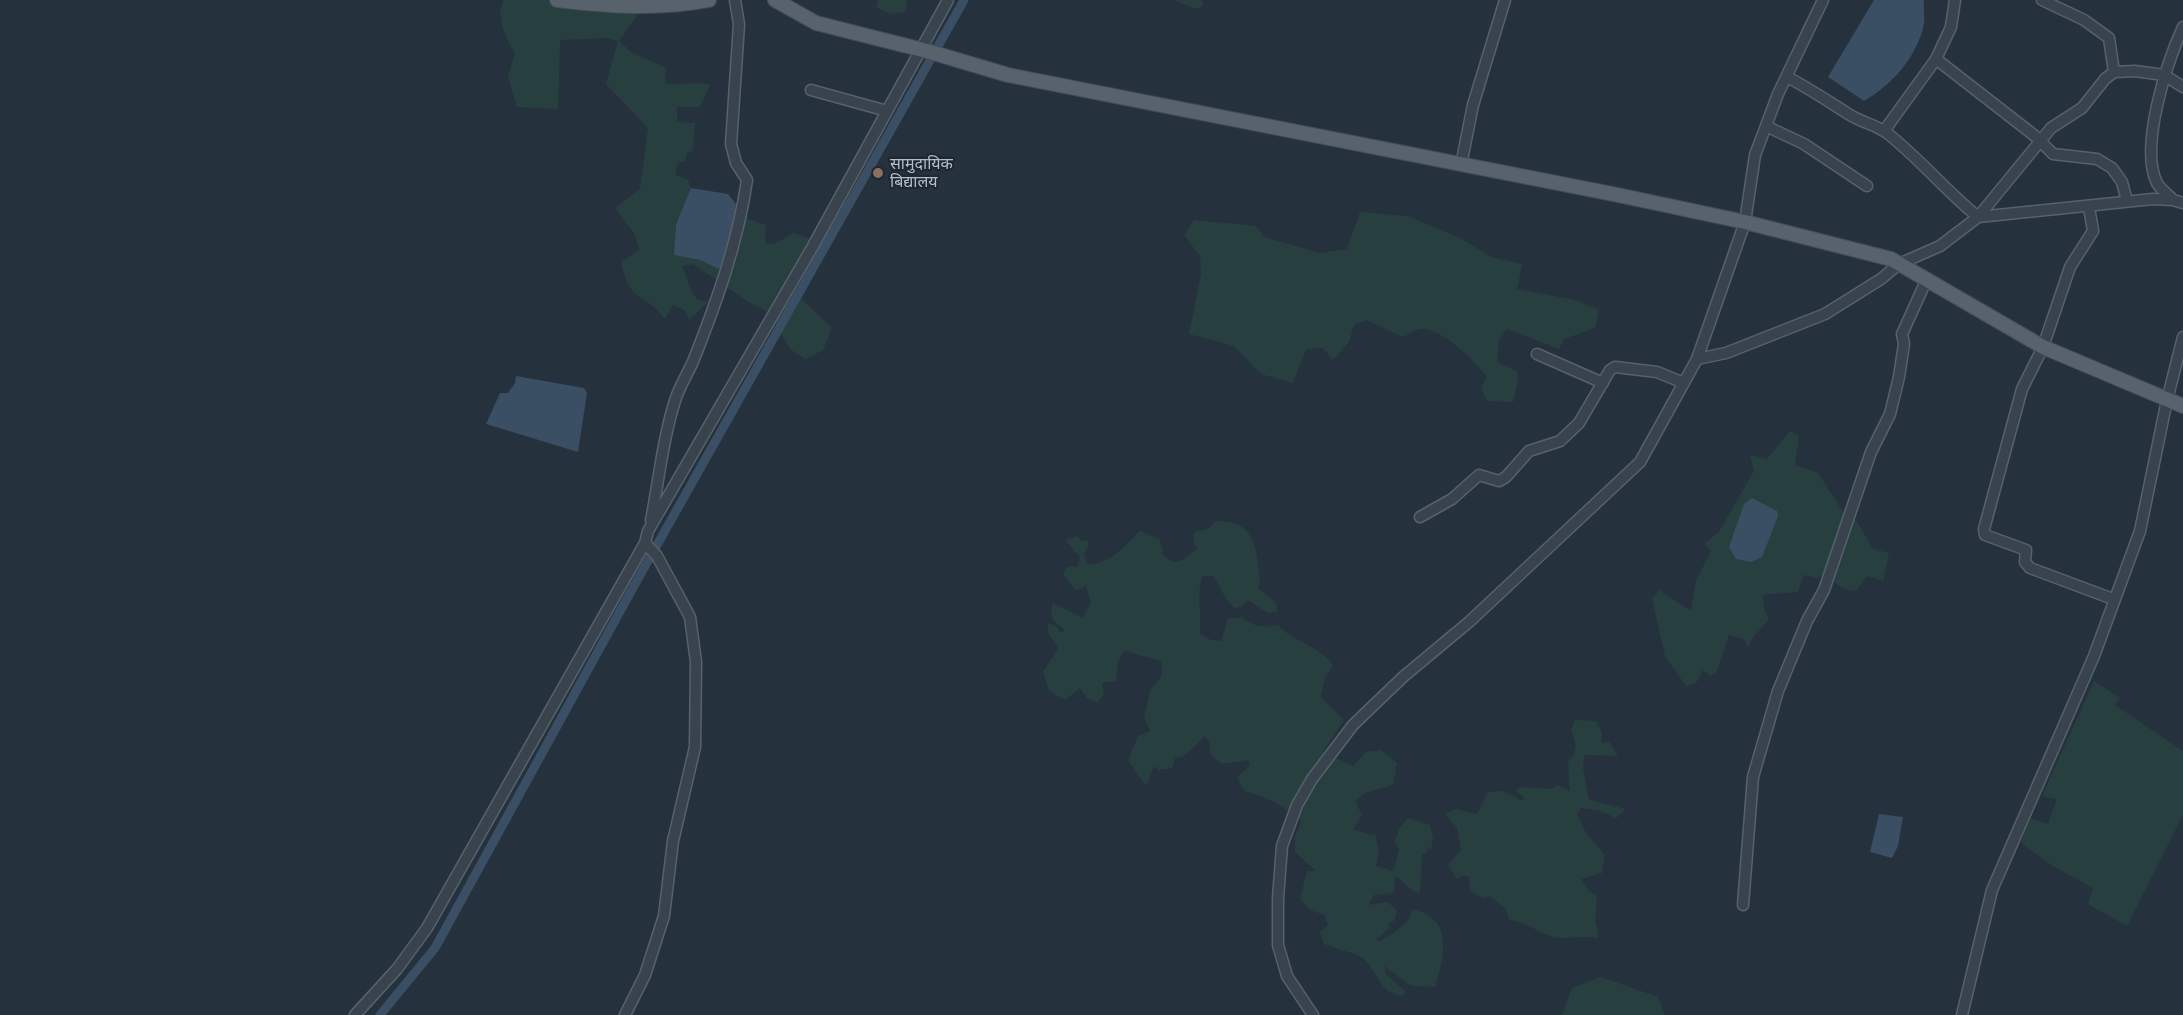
<!DOCTYPE html>
<html>
<head>
<meta charset="utf-8">
<style>
  body { margin:0 }
  canvas { display:block; background:#25313d }
</style>
</head>
<body>
<canvas width="2183" height="1015"></canvas>
<script>
const context = document.querySelector('canvas').getContext('2d');
context.lineJoin = 'round';
function paint(path, color) {
  context.fillStyle = color;
  context.fill(path, 'evenodd');
}
function stroke(path, color, width, dash) {
  context.strokeStyle = color;
  context.lineWidth = width;
  context.lineCap = dash ? 'butt' : 'round';
  context.setLineDash(dash || []);
  context.stroke(path);
}
function drawText(font, color, halo, rows, align = 'center') {
  context.font = font + ' "Work Sans","Noto Sans Devanagari",sans-serif';
  context.lineWidth = 4.5;
  context.setLineDash([]);
  context.textBaseline = 'middle';
  context.strokeStyle = halo;
  context.fillStyle = color;
  for (const [text, x, y, turn = 0] of rows) {
    context.save();
    context.translate(x, y);
    context.rotate((+turn || 0) * Math.PI / 180);
    context.textAlign = isNaN(turn) ? turn : align;
    if (halo) context.strokeText(text, 0, 0);
    context.fillText(text, 0, 0);
    context.restore();
  }
}
paint(new Path2D(`
  M504,0H648L619,41L631,52L666,68L665,83C681,86 694,81 710,85L700,107H677V122L695,123L693,151L687,152L685,161L678,163L675,175L688,180L691,188L676,224L674,255L701,260L730,246L736,204L746,213L748,219L766,225L765,243L774,244L794,233L813,240L805,256L787,279L791,289L832,328L823,350L805,359L790,349L770,313L747,301L693,264L682,266C688,279 689,290 698,300L709,301L689,320L685,310L673,305L665,319C646,292 630,305 621,262L639,250L634,233L615,208L640,189L648,128L606,84L618,41L606,38L560,40L558,109L517,107L508,77L515,53C506,39 495,16 504,0Z
  M878,0H907L905,12L890,14L876,7Z
  M1173,0H1202L1203,6L1196,9Z
  M1360,212L1408,216L1460,238L1491,257L1522,264L1517,289L1575,300L1599,310L1595,328L1564,339L1559,349L1507,329L1499,340L1497,362L1517,371L1518,380L1513,402L1487,401L1481,387L1487,377C1474,360 1447,333 1425,329C1417,327 1409,334 1403,337L1366,320L1354,325L1349,342L1333,360L1323,348L1306,349L1293,383L1261,374L1234,346L1189,334L1201,274L1200,256L1184,235L1194,220L1256,226L1264,237L1320,253L1347,249Z
  M1790,431L1799,436L1795,465L1818,473L1844,513L1856,520L1873,549L1889,553L1883,581L1867,576L1856,591C1840,590 1835,583 1826,571L1818,578L1804,575L1798,592L1762,595L1764,609L1769,619L1751,640L1749,647L1743,639L1729,635L1716,673L1710,676L1703,670L1696,683L1686,686L1665,656L1652,599L1659,590L1691,611L1696,581L1711,551L1704,544L1719,532L1754,471L1750,455L1767,459Z
  M1216,521C1247,521 1255,536 1258,564C1259,572 1261,581 1258,588L1276,603L1277,612L1268,613L1248,600L1241,607L1235,608C1219,594 1223,586 1212,576H1202C1196,597 1202,613 1200,634L1211,640L1221,641L1228,619L1241,617C1254,627 1263,628 1278,625C1293,642 1318,645 1333,665L1325,678L1321,697L1344,720L1323,752L1353,766L1366,752L1381,750L1397,763L1393,785L1365,793L1355,801L1362,815L1353,829L1370,835L1375,834L1379,850L1376,866L1394,871L1399,849L1395,842L1400,827L1408,818L1430,825L1433,838L1431,849L1427,848L1428,852L1422,854L1420,894C1409,890 1405,882 1395,876L1394,893L1374,895L1368,905L1388,902L1397,911L1394,921L1388,923L1389,928L1376,940L1380,941C1393,933 1409,925 1412,909C1454,919 1445,954 1435,987L1411,986L1384,966L1386,974L1406,992L1404,995C1380,997 1379,972 1364,959C1359,954 1334,948 1324,944L1320,932L1328,925L1325,915L1310,910L1300,899L1307,871H1316L1295,852V837L1301,821C1282,805 1268,797 1244,791L1237,777L1250,766L1248,760L1222,764L1211,755L1209,742L1205,736L1184,756L1175,758L1172,768L1158,770L1154,766L1146,786L1128,760L1138,736L1150,731L1144,718L1150,691L1162,675L1161,661L1125,651L1118,661L1116,681L1102,683L1104,694L1097,703L1087,698L1080,688L1065,700L1049,691L1043,671L1059,648L1049,635L1047,623L1057,627L1060,633L1065,630L1052,619L1051,609L1053,603L1083,618L1091,603L1086,586L1076,591L1063,574L1068,566L1077,567L1080,557L1065,540L1077,536L1082,541L1087,540L1089,545L1084,554L1088,564C1108,566 1126,545 1140,531L1159,539L1163,549L1162,554L1172,562L1181,561L1197,549L1193,540L1195,532L1208,529Z
  M2094,681L2120,698L2115,705L2183,751V815L2127,926L2088,904L2093,888L2053,866L2021,843L2030,818L2048,824L2057,799L2042,796Z
  M1575,720L1596,721L1602,733L1601,743L1609,742L1618,756L1584,755L1583,769L1589,800L1626,809L1616,818L1598,810L1581,808L1577,814L1586,833L1605,855L1602,873L1581,879L1589,891L1596,895C1598,904 1596,908 1595,917C1595,924 1599,930 1598,938C1582,935 1569,940 1554,937C1538,933 1526,921 1509,920L1506,909L1490,896L1483,898L1470,891L1469,877L1464,875L1457,879L1448,865L1461,850L1457,828L1445,814L1456,809L1477,814L1488,792L1503,791L1523,801L1524,797L1516,791L1519,787L1552,789L1557,785L1570,791L1568,761L1574,755L1576,745L1571,730Z
  M1601,977L1658,997L1665,1015H1562L1572,988Z`), '#283f3f');
paint(new Path2D(`
  M1874,0H1924C1923,8 1925,16 1924,24C1917,57 1892,85 1864,101L1828,77Z
  M691,188L728,194L736,204L730,246L719,269L700,260L674,255L676,224Z
  M516,376L584,388L587,393L578,452L486,424L500,393H508L515,383Z
  M1752,498L1777,511L1778,516L1762,557L1751,562L1736,559L1729,547L1744,504Z
  M1879,814L1903,817L1898,846L1892,858L1870,852Z`), '#3a4e64');
stroke(new Path2D(`
  M380,1015L435,948L635,584L964,0`), '#3a4e64', 9);
const minor = new Path2D(`
  M2042,0L2084,20L2109,38L2114,72
  M1936,59L2035,136L2053,154L2097,159L2112,168L2122,182L2127,201
  M1787,77C1809,88 1829,102 1850,115C1861,122 1876,125 1887,133C1920,159 1945,190 1978,217L2051,128L2082,108L2105,79L2114,72L2135,71L2164,75L2183,87
  M811,90L887,111
  M1766,126L1804,144L1867,186
  M1884,131L1936,59L1951,27L1955,0
  M1461,165L1473,105L1505,0
  M2173,200C2169,195 2160,189 2157,183C2139,147 2167,62 2183,27
  M2089,207L2093,231L2070,267L2043,347L2022,389L1984,529L1985,535L2026,550L2025,562L2030,568L2113,599
  M1537,354L1603,383
  M1697,359L1726,353L1825,314L1881,279L1899,264L1940,246L1978,217L2153,199L2173,200L2183,203
  M1420,517L1452,499L1479,475L1499,481L1506,477L1529,451L1560,441L1579,423L1610,370L1615,367L1657,372L1684,383
  M651,520C659,481 662,442 674,404C678,388 688,374 694,359C717,301 738,242 747,180L736,163L731,144L739,24L735,0
  M1743,905L1753,777L1778,691L1807,621L1824,590L1871,452L1890,414L1899,377L1904,344L1902,334L1926,281
  M355,1015L397,969L427,928L645,543L648,531L813,246L948,0
  M625,1015L645,975L664,916L673,841L695,747L696,662L690,617L657,556L645,543
  M1313,1015L1287,976L1278,945V898L1282,846L1297,805L1312,779L1353,725L1403,677L1469,622L1640,462L1697,359L1745,222L1755,155L1778,94L1823,0
  M1962,1015L1992,890L2094,656L2140,531L2167,400L2183,337`);
const major = new Path2D(`
  M557,0C609,6 657,10 709,0
  M775,0L816,23L927,51L1008,75L1618,195L1745,222L1891,259L2043,347L2183,406`);
stroke(minor, '#57616b', 13);
stroke(major, '#424c56', 16);
stroke(minor, '#39434d', 10);
stroke(major, '#57626d', 14);
for (const [x, y, r, color] of [
  [878,173,6,"#8d6e63"]
]) {
  const dot = new Path2D();
  dot.arc(x, y, r, 0, 2 * Math.PI);
  context.fillStyle = color;
  context.fill(dot);
  stroke(dot, '#1e2832', 2);
}
drawText('16px', '#b5bec8', '#1e2832', [
  ["सामुदायिक",890,164],
  ["बिद्यालय",890,182]
], 'left');
</script>
</body>
</html>
